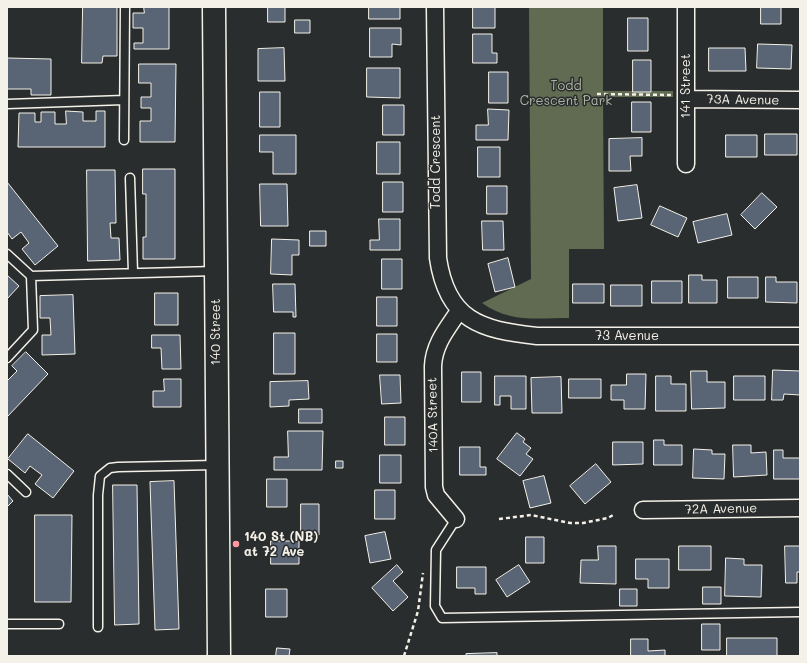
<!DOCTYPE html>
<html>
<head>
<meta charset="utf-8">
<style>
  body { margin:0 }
  #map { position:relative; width:807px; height:663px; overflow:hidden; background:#2a2d2e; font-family:Mali,sans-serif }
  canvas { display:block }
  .frame { position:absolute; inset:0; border:8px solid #f4f1e8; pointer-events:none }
</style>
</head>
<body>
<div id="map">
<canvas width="807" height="663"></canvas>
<div class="frame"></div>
</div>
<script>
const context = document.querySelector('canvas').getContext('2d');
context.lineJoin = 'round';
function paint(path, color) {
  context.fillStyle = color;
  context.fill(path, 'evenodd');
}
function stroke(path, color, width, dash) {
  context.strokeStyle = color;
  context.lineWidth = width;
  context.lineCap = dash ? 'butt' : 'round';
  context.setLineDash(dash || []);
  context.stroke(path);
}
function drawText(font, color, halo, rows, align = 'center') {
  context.font = font + ' Mali,sans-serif';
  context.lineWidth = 3;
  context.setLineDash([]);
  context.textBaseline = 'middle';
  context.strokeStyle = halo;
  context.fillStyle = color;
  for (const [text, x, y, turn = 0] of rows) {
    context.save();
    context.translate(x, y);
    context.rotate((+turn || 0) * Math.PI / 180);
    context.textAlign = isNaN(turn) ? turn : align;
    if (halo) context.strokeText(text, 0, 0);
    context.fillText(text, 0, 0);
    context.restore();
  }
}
paint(new Path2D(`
  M529,7H603V91H673V97H603L604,249H569V318C536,318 510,323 482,303L531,279Z`), '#606b52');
const building = new Path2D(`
  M83,7H117V56H103L102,63H82Z
  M144,7H169V49H134V43H143V28H133V13H144Z
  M268,7H285V22H268Z
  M369,7H400V19H369Z
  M473,7H495V28H473Z
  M761,7H781V24H761Z
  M628,18H648V51H628Z
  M295,20H310V33H295Z
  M370,28H401V45L392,44V57H370Z
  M473,34H492V53H497V63H473Z
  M758,44L792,45L791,69L757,68Z
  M284,48L285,81H258V49Z
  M709,48H745L746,71H709Z
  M7,58L51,59V95H31V89H7Z
  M633,60H651V92H633Z
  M139,64H176L175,142H140V121H151V108H141V97H151V83H139Z
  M367,68H400V98L367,97Z
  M489,72H508V103H489Z
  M260,92H280V127H260Z
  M632,102H651V132H632Z
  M383,105H404V135H383Z
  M488,109L509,110L508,140H476V125H488Z
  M66,111L83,112V121H96V111H105V147H18L19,113H35V122H41V112H55V124H66Z
  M765,134H797V155H765Z
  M260,135H296V174H273V152H260Z
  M726,135H757V157H726Z
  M642,138V156H630L631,171H609V139Z
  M377,142H400V174H377Z
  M478,147H500V177H478Z
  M143,169H175V259H143V237H146V194H143Z
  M87,170H115L116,223H110L111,238H119L120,260L88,261Z
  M7,182L58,246L35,265L22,249L29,243L21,232L12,239L7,232Z
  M383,182H403V212H383Z
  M260,184H287L288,226H261Z
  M637,185L642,218L618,221L614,188Z
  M487,186H507V214H487Z
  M762,193L777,207L755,229L741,215Z
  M660,206L687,218L678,237L651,225Z
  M727,214L732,235L698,243L693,222Z
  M379,219H400V250H370V240H379Z
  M482,221H503L504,250H483Z
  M310,231H326V246H310Z
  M272,239L299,240V255H292V275L271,274Z
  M508,258L515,287L495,292L488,264Z
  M382,259H402V289H382Z
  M7,275L19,286L7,299Z
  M689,275H702V280H717V303H689Z
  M728,277H758V298H728Z
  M766,277H776V282H797V303L766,302Z
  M652,281H682V303H652Z
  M273,284H295L296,317H293V312H274Z
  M573,284H604V303H573Z
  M611,285H642V306H611Z
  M155,293H178V325H155Z
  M73,295L75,354L42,355V335H51L50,318H40V296Z
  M377,297H397V326H377Z
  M274,333H295V374H274Z
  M377,334H397V362H377Z
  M152,335H180L181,369H162L161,348H152Z
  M26,352L48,374L7,417V381L17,371L12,366Z
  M773,370L800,371V395L784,394L783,400H772Z
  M691,371H707V382H725V408L692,409Z
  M462,372H481V402H462Z
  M627,374H646L645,409H624V400H611V385H626Z
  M380,375H400L401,403L382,404Z
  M495,376H526V409H511V396H500V405H495Z
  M656,376H671V384H686V411H656Z
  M734,376H765V400H734Z
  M561,377L562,413H532L531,378Z
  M164,379H181V407H153V391H164Z
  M569,379H601V398H569Z
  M308,381L309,399L289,400V406L270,407V382Z
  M299,409H322V423H299Z
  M385,417H405V445H385Z
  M288,431H323L322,470H274V457H288Z
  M517,433L525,439L523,442L531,448L526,454L533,459L520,476L497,459Z
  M28,434L74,471L53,498L35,484L42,475L30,466L25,473L8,459Z
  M654,440H664V445H682V465H654Z
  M613,442H643V464L613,465Z
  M733,445H751V453L766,452L767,475L734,477Z
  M460,447H480V467H486V475H460Z
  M694,449L712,450V454H725L724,479L693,478Z
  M774,450H783V458H800V479H774Z
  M380,455H401V483H380Z
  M336,461H343V468H336Z
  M596,464L611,482L585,504L570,486Z
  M544,476L551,503L530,508L523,481Z
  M267,479H287V507H267Z
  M174,481L179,629L155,630L150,482Z
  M113,485H137L139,624L115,625Z
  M375,490H395V519H375Z
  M7,494L13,501L7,507Z
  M301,504H319V535H301Z
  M35,515H72L71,602H35Z
  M385,532L391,559L370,563L365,536Z
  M526,537H544V563H526Z
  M271,541H299V564H271Z
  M598,546H616V584L580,583L581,560H598Z
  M679,546H711V570H679Z
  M785,546H800V572H797V583H786Z
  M726,558L744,559V565H762L761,597L725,596Z
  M636,559H669V588H648V579H636Z
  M397,565L403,572L393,581L408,597L393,611L372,588Z
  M519,565L530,582L507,597L496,580Z
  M457,567H486V594H475V588H457Z
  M703,587H721V604H703Z
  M266,589H287V617H266Z
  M620,589H637V606H620Z
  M702,624H720V650H702Z
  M727,638H777V656H727Z
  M631,639H648V651L665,650V656H631Z
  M277,648L290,649L289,656H276Z
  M497,653V656H466V654Z`);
paint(building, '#596475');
stroke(building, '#f4f1e8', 1);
const lane = new Path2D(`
  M7,104L124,100
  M124,140L125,7
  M130,178L133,273
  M7,254L31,276
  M7,358L33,330L31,276L215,271
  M7,474L26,492
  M456,519L436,550L435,606L442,618L800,612
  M7,624H59
  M98,627V495L100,476L110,468L118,467L216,465`);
const street = new Path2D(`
  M435,7L438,258C447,320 480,330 537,336H800
  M686,7V164
  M687,99L800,100
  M643,510L800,508
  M456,519L436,495L434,487L433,366C434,344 447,329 459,311`);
const secondary = new Path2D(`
  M214,7L219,656`);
stroke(lane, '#f4f1e8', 11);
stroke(street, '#f4f1e8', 19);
stroke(secondary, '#f4f1e8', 25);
stroke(new Path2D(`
  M597,94L672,95
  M499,519L531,515L570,523H583L608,518L613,515
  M404,656L418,611L423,573`), '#f4f1e8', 2.5, [4, 3]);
stroke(lane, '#2a2d2e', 8);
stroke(street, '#2a2d2e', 16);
stroke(secondary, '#2a2d2e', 22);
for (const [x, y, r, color] of [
  [236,544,4,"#ff9aa2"]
]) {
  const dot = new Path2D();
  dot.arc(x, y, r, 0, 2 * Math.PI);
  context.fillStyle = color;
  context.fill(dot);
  stroke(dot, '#2a2d2e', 1.5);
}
drawText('13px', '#b1b5a4', '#2a2d2e', [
  ["Todd",566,86],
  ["Crescent Park",566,101]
]);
drawText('13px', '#f4f1e8', '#2a2d2e', [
  ["141 Street",686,86,-90],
  ["73A Avenue",743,100,1],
  ["Todd Crescent",436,162,-90],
  ["140 Street",216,332,-90],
  ["73 Avenue",627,336],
  ["140A Street",433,415,-91],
  ["72A Avenue",721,509,-1]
]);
drawText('bold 13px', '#f4f1e8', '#2a2d2e', [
  ["140 St (NB)",244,537],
  ["at 72 Ave",244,552]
], 'left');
</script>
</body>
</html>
